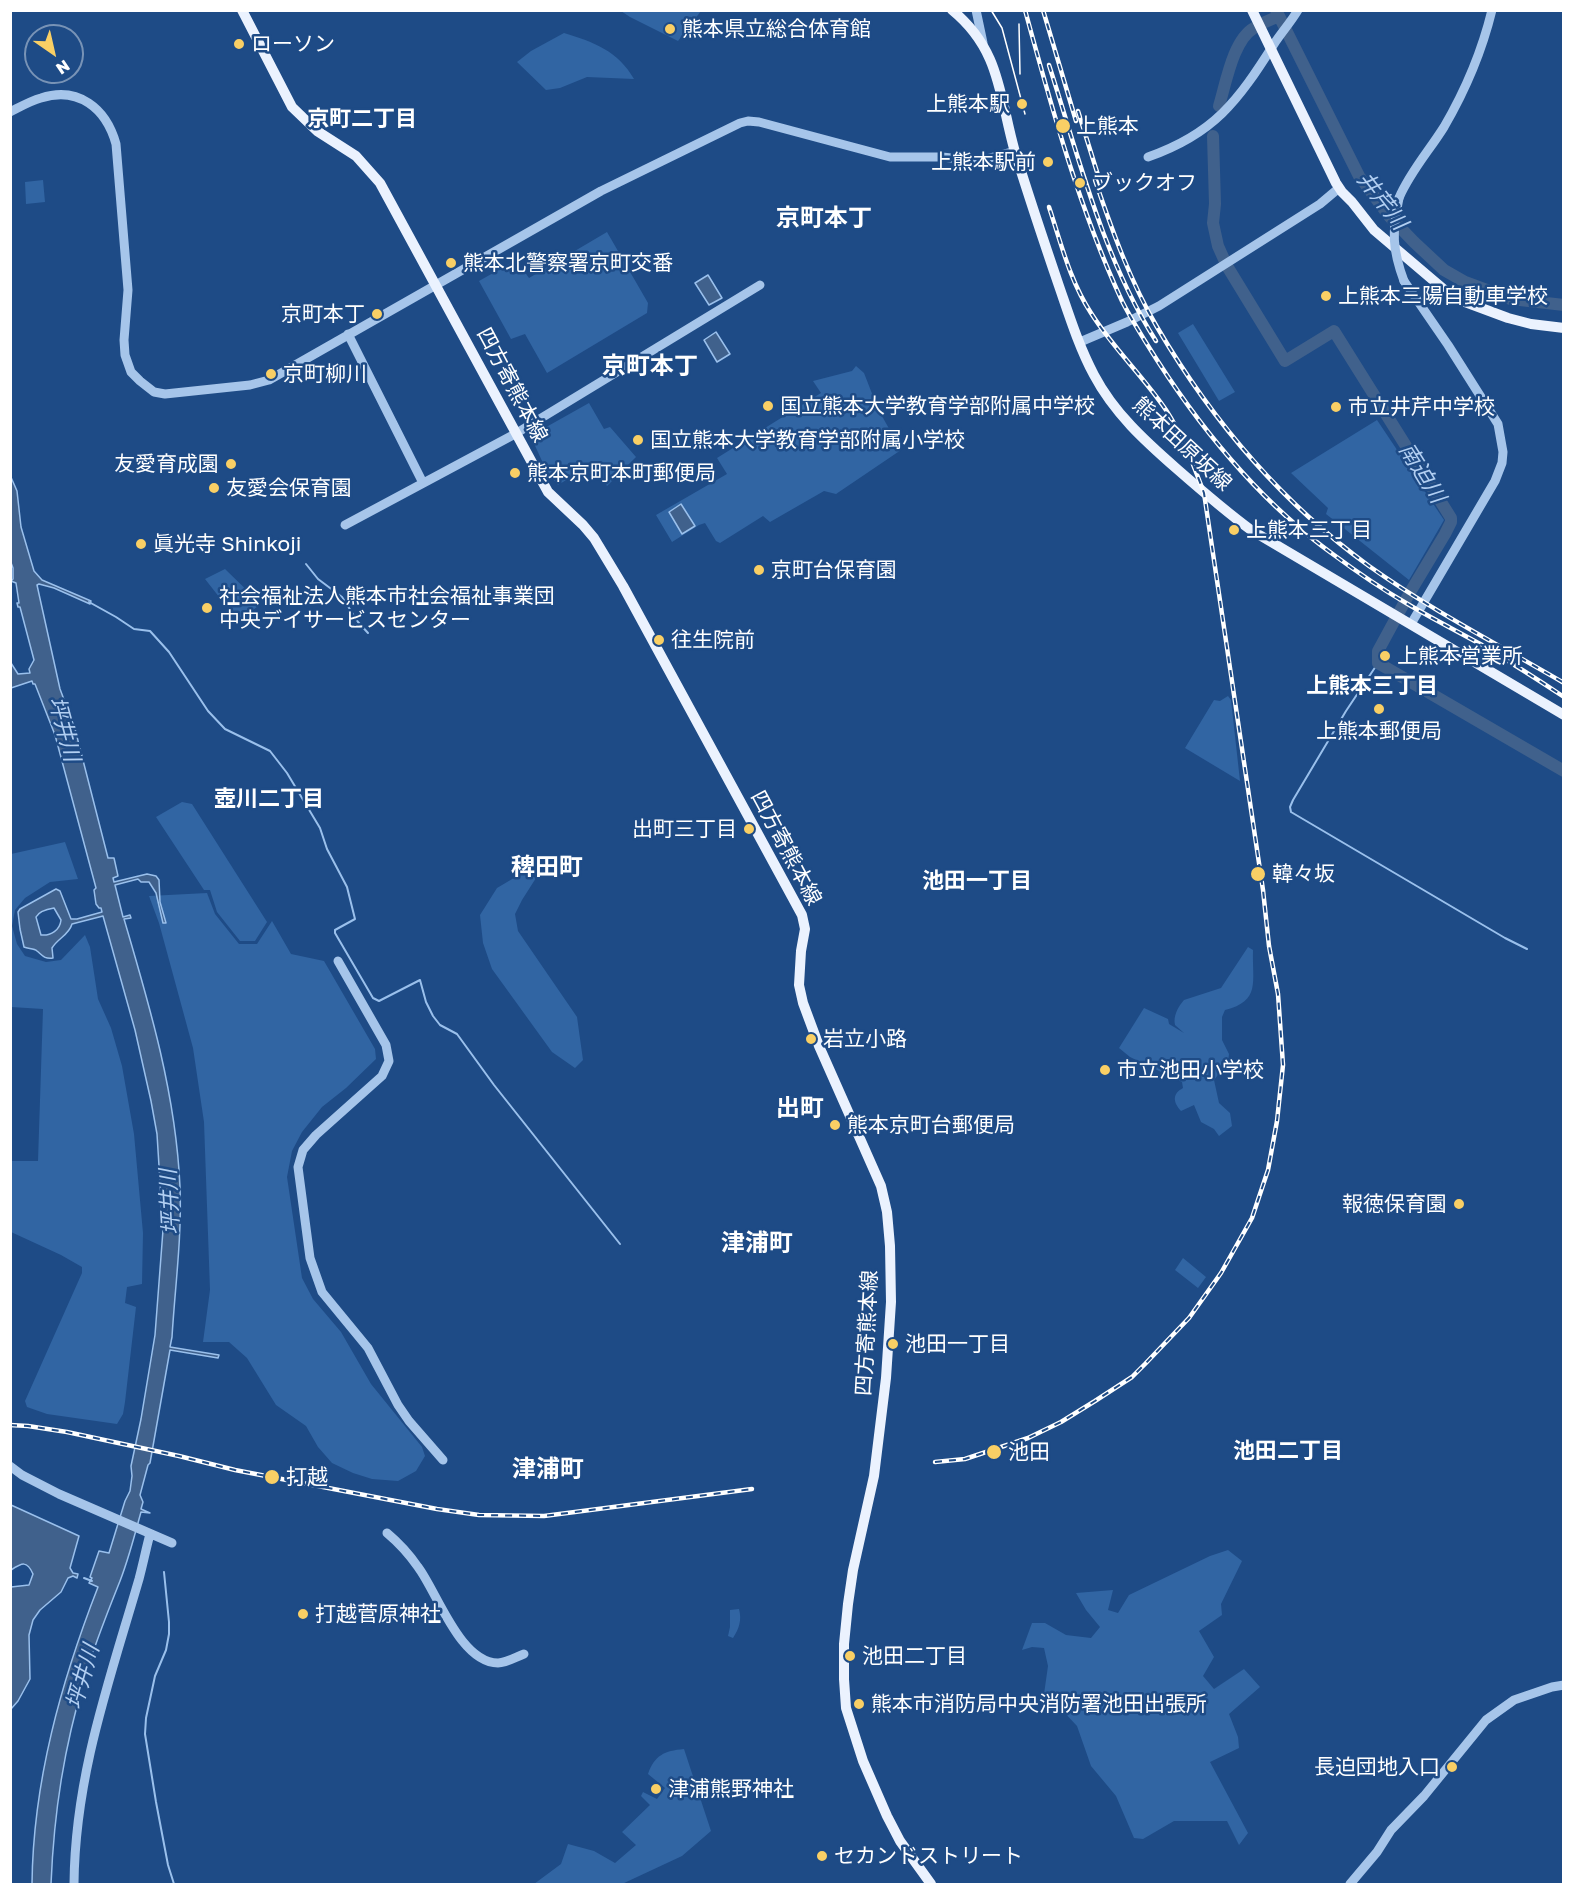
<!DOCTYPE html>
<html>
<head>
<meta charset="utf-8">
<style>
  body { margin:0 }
  #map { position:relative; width:1574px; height:1895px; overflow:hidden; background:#1e4b86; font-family:"Golos Text",sans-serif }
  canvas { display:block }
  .frame { position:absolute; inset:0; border:12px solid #fff; pointer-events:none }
  .north { position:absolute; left:24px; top:24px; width:60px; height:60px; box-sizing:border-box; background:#1e4b86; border:2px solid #7893b6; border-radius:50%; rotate:146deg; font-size:16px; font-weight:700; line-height:24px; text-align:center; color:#fff }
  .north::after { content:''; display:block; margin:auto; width:21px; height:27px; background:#f9cf65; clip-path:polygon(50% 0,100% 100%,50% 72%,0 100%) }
</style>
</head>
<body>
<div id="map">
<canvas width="1574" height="1895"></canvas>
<div class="frame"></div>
<div class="north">N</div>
</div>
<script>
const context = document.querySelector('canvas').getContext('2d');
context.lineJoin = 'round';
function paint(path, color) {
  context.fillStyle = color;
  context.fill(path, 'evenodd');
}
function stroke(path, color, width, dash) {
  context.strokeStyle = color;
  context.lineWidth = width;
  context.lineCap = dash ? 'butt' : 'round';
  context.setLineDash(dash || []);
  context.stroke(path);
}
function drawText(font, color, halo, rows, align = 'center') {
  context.font = font + ' "Golos Text","Noto Sans JP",sans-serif';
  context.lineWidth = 5;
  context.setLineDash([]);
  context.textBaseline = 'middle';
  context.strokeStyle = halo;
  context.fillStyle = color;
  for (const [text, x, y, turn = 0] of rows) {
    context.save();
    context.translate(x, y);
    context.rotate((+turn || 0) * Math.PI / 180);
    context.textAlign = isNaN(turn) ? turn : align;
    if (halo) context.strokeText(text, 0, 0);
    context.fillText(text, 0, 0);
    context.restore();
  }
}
paint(new Path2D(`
  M621,11H701L678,41L630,17Z
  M564,33C594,42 618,51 634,79L587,77L560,88L546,90L517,62L531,51Z
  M43,180L45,202L26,204L25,182Z
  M607,232L648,303L647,313L547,373L525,334L511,339L479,281L516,260L529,278Z
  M1193,324L1235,392L1219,401L1178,333Z
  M856,366L864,373L878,409L901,450L836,494L824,491L770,522L763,516L720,543L716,541L705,523L699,525L672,542L656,515L727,474L717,458L821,393L813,381L852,371Z
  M589,403L604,429L610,427L636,457L607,486L598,472L586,468L558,485L547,472L532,439V435Z
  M1377,420L1444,520L1409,580L1326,514L1328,508L1291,473Z
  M225,569L261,604L238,621L205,579Z
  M1228,696L1231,700L1240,781L1185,748L1214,700L1220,701Z
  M182,802L192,804L267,922L255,941H240L217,912L210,890H204L156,817Z
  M65,842L78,879L50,882L25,898L15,910L12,926L17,944L25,956L46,962L61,960L85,935L90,947L98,999L111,1028L122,1066L134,1134L143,1233L142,1284L127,1287L125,1303L136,1307L125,1402L123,1414L117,1424L47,1414L27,1407L25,1401L82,1273V1267L61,1255L11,1232V1161H38L43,1009L11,1007V854Z
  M524,872L536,878L522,900L515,914L518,931L577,1017L583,1060L575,1068L552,1052L492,969L483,943L480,915L497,888Z
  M207,893L215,914L239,944H257L272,921L291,954L324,961L375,1049L376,1059L346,1088L322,1107L302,1132L292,1151L287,1177L302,1278L313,1299L341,1332L371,1384L422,1447L425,1456L416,1471L398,1481L372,1479L353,1473L332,1463L318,1447L306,1426L276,1405L247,1358L229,1342H203L210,1290L204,1122L193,1048L159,923L149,896Z
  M1248,947L1253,950C1252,982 1261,1001 1225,1010L1222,1017V1040L1229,1054L1228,1062L1214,1080L1219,1103L1230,1113L1232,1126L1219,1136L1214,1129L1201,1122L1194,1105L1181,1111C1173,1102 1172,1094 1183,1088L1182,1082L1130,1057L1119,1048L1144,1008L1168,1019L1169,1024L1184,1033L1175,1025C1173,1016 1178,1007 1184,1000L1221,988Z
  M1183,1258L1206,1277L1198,1288L1175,1270Z
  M1228,1550L1242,1561L1221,1604L1222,1615L1199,1631L1214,1657L1203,1676L1214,1689L1244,1669L1260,1687L1229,1714L1238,1737L1239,1748L1210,1762L1248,1833L1239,1845L1227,1821H1174L1143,1839L1134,1838L1116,1796L1091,1766L1077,1726L1062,1710L1057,1713L1044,1694L1048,1666L1044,1648L1032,1647L1022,1650L1032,1623H1045L1066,1635L1091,1638L1100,1627L1086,1610L1076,1593L1113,1590L1108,1610L1118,1613L1129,1595L1210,1556Z
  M739,1609C742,1620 739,1629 733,1638L728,1636L730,1627V1610Z
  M684,1749L711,1831L682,1856L622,1884H534L561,1864L568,1844L594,1851L615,1863L636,1845L622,1832L650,1805L641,1796L643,1792L657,1799L665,1788L648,1774C655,1755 664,1751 684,1749Z`), '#3165a3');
const water = new Path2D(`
  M708,275L722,298L709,305L695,283Z
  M716,332L730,354L717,362L704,340Z
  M10,475L17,491L21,527L34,571L42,580L91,601L90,604L54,588L39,584L37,585L60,689L75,729L108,858H114L118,876L113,878L114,882L147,874L156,876L159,880L160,902L166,923H163L156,893L149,882H141L138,879L115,885L123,917L130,915L131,918L124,919C150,1007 176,1095 180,1187C182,1237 175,1287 172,1337L170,1347L219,1355L218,1358L170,1350L150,1463L148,1465L140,1495L143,1502L141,1509L150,1513L141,1512C134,1537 128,1562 118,1586C106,1616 94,1646 85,1677C64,1748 54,1811 51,1884H32C33,1782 61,1682 98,1587L89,1583L92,1578L90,1577L99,1551L109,1553L125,1501L130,1491L132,1476L131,1466L141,1419L155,1335L163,1230L157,1134L151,1101L135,1030L103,916L72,924C69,935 58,938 52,948L53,958C44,959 43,956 37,951C34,948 28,949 24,947L20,929L18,912L20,909L56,889L60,891L71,919H77L102,912L101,908H99L96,904L94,890L96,888L55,735L35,684H33L32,681L11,688V663L18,674L30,673L29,669L34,660L20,607H18L17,603H19L16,583L11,581L13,579V568L10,560ZM54,908L61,920C60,930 51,936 41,935L36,917C39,911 48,909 54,908Z
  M681,504L695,526L682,534L669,512Z
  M11,1505L79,1536L70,1568L73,1573L78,1574L77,1578L73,1576L68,1578L61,1592L40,1610L33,1620L29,1635L30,1679L18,1701L11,1709V1587L29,1585L33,1574C27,1560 22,1563 11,1570Z`);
paint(water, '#40618c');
stroke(water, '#9ac0ec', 1.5);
stroke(new Path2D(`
  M306,564L318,579L342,597L358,622L368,633
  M89,602L116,617L134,629L150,631L169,652L208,711L225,729L270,751L287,773L320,828L327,849L347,887L355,919L335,930V933L373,998L379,1001L420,980L426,1002L433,1016L440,1025L457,1034L494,1085L620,1244
  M1378,663L1346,711L1293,800L1290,807L1291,812L1505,938L1527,949
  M164,1572L169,1622V1634L166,1650L155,1676L146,1718L145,1734L156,1802L168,1865L174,1884
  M84,1578L92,1581`), '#9ac0ec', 2);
stroke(new Path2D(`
  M1276,10L1359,176L1389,216L1414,242L1444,270L1465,282L1511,299L1564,305
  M1263,23L1279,16
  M1219,106C1226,83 1233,40 1254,28
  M1213,136L1215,204L1213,223L1218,246L1227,266L1285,361L1334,331L1451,518V522L1445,534L1409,594L1378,651V663L1564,771`), '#40618c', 12);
stroke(new Path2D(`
  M976,10L983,43
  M10,112C20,107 30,101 41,98C78,86 106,108 116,144L128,290L124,340L125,355L131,372L140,381L154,392L165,394L250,385L269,380L601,191L740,123L748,121L759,122L890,157H942L979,161L1015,151
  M1148,157C1214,134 1238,101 1274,44C1281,33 1291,22 1298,10
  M1399,198C1410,172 1429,151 1444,127C1465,91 1482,51 1492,10
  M1404,281L1448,345L1498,424L1503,452L1502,463L1495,481L1411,624
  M348,334L423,483
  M1080,342L1127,322L1159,306L1320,204L1339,188
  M345,525L515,434L760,285
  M338,961L386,1045L389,1061L382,1076L316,1135L303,1150L298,1167L310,1258L322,1292L368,1348L398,1405L409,1421L443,1460
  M10,1466L22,1475L59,1494L172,1543
  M387,1533C399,1543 409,1554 418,1567C437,1592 460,1663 498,1663C506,1663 516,1657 524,1654
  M74,1884C75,1776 109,1682 139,1579C143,1564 146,1549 150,1534
  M1350,1884L1377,1852L1391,1830L1424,1796L1486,1720L1514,1700L1552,1687L1564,1685`), '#a6c5ea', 9);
stroke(new Path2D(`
  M242,10L292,107L317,131L356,156L380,183L548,492L583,525L594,538L623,586L802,915L805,929L801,951L799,985L803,1003L819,1046L881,1186L887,1212L890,1246L891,1302L886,1378L874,1476L853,1570L848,1604L844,1644V1679L846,1708L863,1761L887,1816L900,1841L931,1884
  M952,10C1001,50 999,96 1015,152C1029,197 1044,242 1059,286C1069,315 1079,347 1094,375C1114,413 1145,441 1177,469C1201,490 1225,511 1251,530L1564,715
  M1252,10L1336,183L1342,192L1352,202L1374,230L1447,292L1465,302L1508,318L1531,324L1564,328`), '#ebf2fe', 10);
stroke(new Path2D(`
  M991,10L1002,28L1025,114
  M1019,24L1020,74`), '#fff', 1.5);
const rail = new Path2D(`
  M1025,10C1052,109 1079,208 1122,301C1132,321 1145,341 1157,360C1204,433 1263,504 1334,555C1357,572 1382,589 1406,603C1431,618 1457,631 1482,645C1510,662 1537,679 1564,697
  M1043,10L1076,121
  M1049,65C1079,158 1103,258 1156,341
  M1078,111L1102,188
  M1095,180C1112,230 1130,281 1157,327C1211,419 1282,503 1369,566C1431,610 1499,645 1564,683
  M10,1425L28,1426L67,1432L179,1456L235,1470L437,1509L479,1515L544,1516L752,1489
  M935,1462L965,1459L1028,1438L1061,1422L1095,1401L1132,1377L1145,1364L1189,1318L1221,1273L1252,1218L1268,1170L1277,1121L1283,1065L1278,994L1269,946L1263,890L1204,493C1193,464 1183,436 1166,410C1143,376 1113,348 1091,313C1070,281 1061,243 1049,207`);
stroke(rail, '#fff', 4.5);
stroke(rail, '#1e4b86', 2, [7]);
stroke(new Path2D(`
  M1399,198C1392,231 1392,249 1404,281`), '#a6c5ea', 9);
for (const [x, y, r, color] of [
  [670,29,6,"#f9cf65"],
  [239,44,6,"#f9cf65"],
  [1022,104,6,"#f9cf65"],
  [1063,126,8,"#f9cf65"],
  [1048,162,6,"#f9cf65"],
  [1080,183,6,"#f9cf65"],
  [451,263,6,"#f9cf65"],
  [1326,296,6,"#f9cf65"],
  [377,314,6,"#f9cf65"],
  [271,374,6,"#f9cf65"],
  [768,406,6,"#f9cf65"],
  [1336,407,6,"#f9cf65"],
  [638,440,6,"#f9cf65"],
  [231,464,6,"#f9cf65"],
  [515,473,6,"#f9cf65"],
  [214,488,6,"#f9cf65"],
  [1234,530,6,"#f9cf65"],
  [141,544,6,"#f9cf65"],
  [759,570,6,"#f9cf65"],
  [207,608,6,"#f9cf65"],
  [659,640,6,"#f9cf65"],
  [1385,656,6,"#f9cf65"],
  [1379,709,6,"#f9cf65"],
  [749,829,6,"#f9cf65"],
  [1258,874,8,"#f9cf65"],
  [811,1039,6,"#f9cf65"],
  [1105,1070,6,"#f9cf65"],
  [835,1125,6,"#f9cf65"],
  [1459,1204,6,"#f9cf65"],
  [893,1344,6,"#f9cf65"],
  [994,1452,8,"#f9cf65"],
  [272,1477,8,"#f9cf65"],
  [303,1614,6,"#f9cf65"],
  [850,1656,6,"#f9cf65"],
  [859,1704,6,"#f9cf65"],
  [1452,1767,6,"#f9cf65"],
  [656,1789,6,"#f9cf65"],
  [822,1856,6,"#f9cf65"]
]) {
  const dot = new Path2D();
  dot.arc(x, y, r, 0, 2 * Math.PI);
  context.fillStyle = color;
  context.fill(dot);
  stroke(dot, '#1e4b86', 2);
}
drawText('21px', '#fff', '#1e4b86', [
  ["熊本県立総合体育館",682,29],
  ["ローソン",251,44],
  ["上熊本駅",1010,104,"right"],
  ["上熊本",1076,126],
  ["上熊本駅前",1036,162,"right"],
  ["ブックオフ",1092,183],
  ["熊本北警察署京町交番",463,263],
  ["上熊本三陽自動車学校",1338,296],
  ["京町本丁",365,314,"right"],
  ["京町柳川",283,374],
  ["国立熊本大学教育学部附属中学校",780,406],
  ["市立井芹中学校",1348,407],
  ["国立熊本大学教育学部附属小学校",650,440],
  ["友愛育成園",219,464,"right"],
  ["熊本京町本町郵便局",527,473],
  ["友愛会保育園",226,488],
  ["上熊本三丁目",1246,530],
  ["眞光寺 Shinkoji",153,544],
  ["京町台保育園",771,570],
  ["社会福祉法人熊本市社会福祉事業団",219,596],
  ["中央デイサービスセンター",219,620],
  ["往生院前",671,640],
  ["上熊本営業所",1397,656],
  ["上熊本郵便局",1379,731,"center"],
  ["出町三丁目",737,829,"right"],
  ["韓々坂",1272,874],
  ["岩立小路",823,1039],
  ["市立池田小学校",1117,1070],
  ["熊本京町台郵便局",847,1125],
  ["報徳保育園",1447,1204,"right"],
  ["池田一丁目",905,1344],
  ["池田",1008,1452],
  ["打越",286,1477],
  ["打越菅原神社",315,1614],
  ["池田二丁目",862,1656],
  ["熊本市消防局中央消防署池田出張所",871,1704],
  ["長迫団地入口",1440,1767,"right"],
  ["津浦熊野神社",668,1789],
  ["セカンドストリート",834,1856]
], 'left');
drawText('21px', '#fff', '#1e4b86', [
  ["四方寄熊本線",512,385,62],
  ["熊本田原坂線",1182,444,43],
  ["四方寄熊本線",786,848,62],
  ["四方寄熊本線",867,1333,-87]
]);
drawText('bold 22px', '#fff', '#1e4b86', [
  ["京町二丁目",362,119],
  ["上熊本三丁目",1372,686],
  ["壺川二丁目",269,799],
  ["池田一丁目",977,881],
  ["池田二丁目",1288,1451]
]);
drawText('italic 22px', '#b2cff2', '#1e4b86', [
  ["井芹川",1382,201,52],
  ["南迫川",1422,473,58],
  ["坪井川",64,729,75],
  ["坪井川",170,1202,-93],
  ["坪井川",83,1677,-74]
]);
drawText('bold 24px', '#fff', '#1e4b86', [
  ["京町本丁",824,218],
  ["京町本丁",650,366],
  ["稗田町",547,867],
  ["出町",800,1108],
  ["津浦町",757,1243],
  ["津浦町",548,1469]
]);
</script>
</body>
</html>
